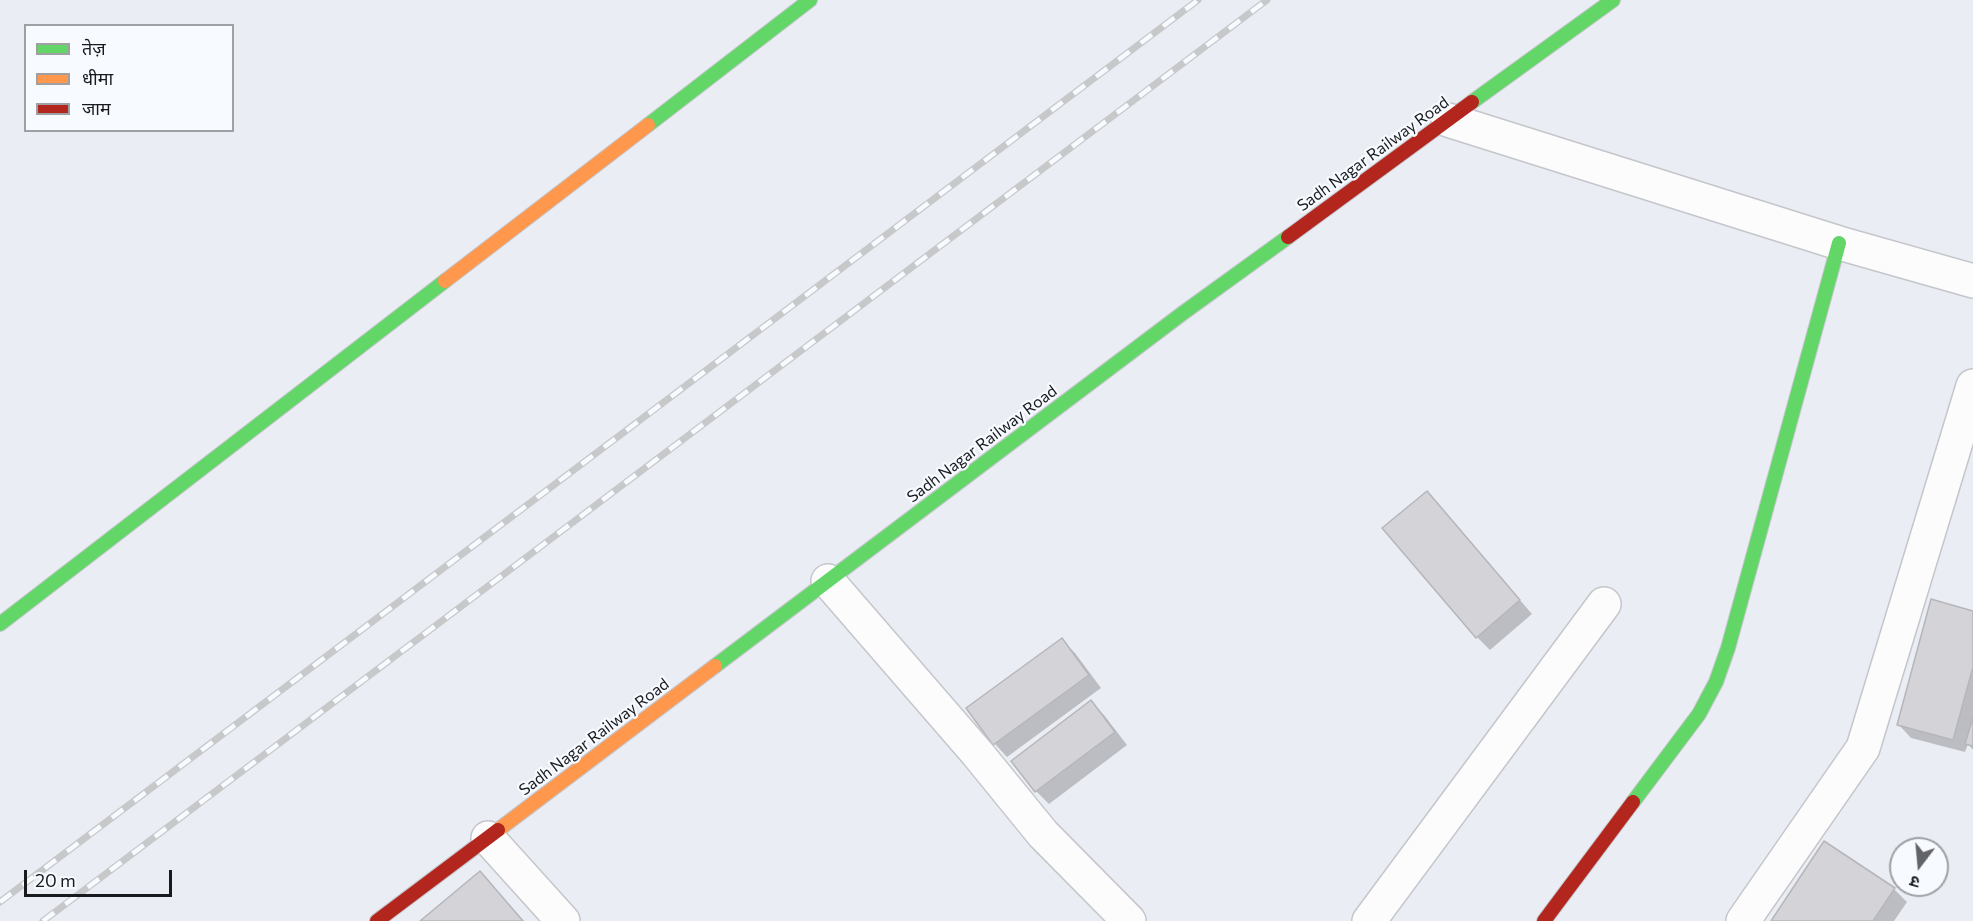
<!DOCTYPE html>
<html>
<head>
<meta charset="utf-8">
<style>
  body { margin:0 }
  #map { position:relative; width:1973px; height:921px; overflow:hidden; background:#eaedf4; font-family:Commissioner,"Noto Sans Devanagari",sans-serif }
  canvas { display:block }
  .legend { position:absolute; left:24px; top:24px; width:210px; height:108px; box-sizing:border-box; background:#f7fafe; border:2px solid #9ea0a4; margin:0; padding:8px 10px; list-style:none; font-size:18px; color:#181a1e }
  .legend li { display:flex; align-items:center; gap:12px; height:30px }
  .legend b { width:30px; border:2px solid #9ea0a4 }
  .north { position:absolute; left:1889px; top:837px; width:60px; height:60px; box-sizing:border-box; background:#f7fafe; border:2px solid #9ea0a4; border-radius:50%; rotate:196deg; font-size:16px; font-weight:700; line-height:24px; text-align:center; color:#181a1e }
  .north::after { content:''; display:block; margin:auto; width:21px; height:27px; background:#626469; clip-path:polygon(50% 0,100% 100%,50% 72%,0 100%) }
  .scale { position:absolute; left:24px; top:870px; width:148px; height:27px; box-sizing:border-box; border:3px solid #181a1e; border-top:0; padding-left:8px; font-size:18px; line-height:21px; white-space:nowrap; color:#181a1e; -webkit-text-stroke:4px #f7fafe; paint-order:stroke }
</style>
</head>
<body>
<div id="map">
<canvas width="1973" height="921"></canvas>
<ul class="legend">
<li><b style="height:8px;background:#63d668"></b>तेज़</li>
<li><b style="height:8px;background:#ff974d"></b>धीमा</li>
<li><b style="height:8px;background:#b3261e"></b>जाम</li>
</ul>
<div class="north">उ</div>
<div class="scale">20 m</div>
</div>
<script>
const context = document.querySelector('canvas').getContext('2d');
context.lineJoin = 'round';
function paint(path, color) {
  context.fillStyle = color;
  context.fill(path, 'evenodd');
}
function stroke(path, color, width, dash) {
  context.strokeStyle = color;
  context.lineWidth = width;
  context.lineCap = dash ? 'butt' : 'round';
  context.setLineDash(dash || []);
  context.stroke(path);
}
function drawText(font, color, halo, rows, align = 'center') {
  context.font = font + ' Commissioner,sans-serif';
  context.lineWidth = 4.5;
  context.setLineDash([]);
  context.textBaseline = 'middle';
  context.strokeStyle = halo;
  context.fillStyle = color;
  for (const [text, x, y, turn = 0] of rows) {
    context.save();
    context.translate(x, y);
    context.rotate((+turn || 0) * Math.PI / 180);
    context.textAlign = isNaN(turn) ? turn : align;
    if (halo) context.strokeText(text, 0, 0);
    context.fillText(text, 0, 0);
    context.restore();
  }
}
paint(new Path2D(`
  M1427,493L1532,614L1490,650L1477,637Z
  M1973,613V750L1968,744L1965,752L1911,738L1899,725Z
  M1062,640L1075,653L1101,688L1007,757L995,744L968,709Z
  M1091,702L1104,715L1127,745L1049,804L1036,791L1013,761Z
  M480,873L524,921H422Z
  M1894,889L1907,902L1894,921H1773Z`), '#0003');
const building = new Path2D(`
  M1427,491L1520,600L1476,638L1382,528Z
  M1931,599L1973,611V667L1953,740L1897,725Z
  M1062,638L1089,675L993,745L966,708Z
  M1091,700L1115,732L1035,792L1011,761Z
  M1973,717V746L1965,744Z
  M1824,841L1895,888L1873,921H1771Z
  M480,871L523,921H420Z`);
paint(building, '#d4d3d8');
stroke(building, '#b6b6ba', 1.5);
const street = new Path2D(`
  M1448,120L1839,243L1973,281
  M828,581L977,753L1043,834L1129,921
  M488,838L563,921
  M1369,921L1604,604
  M1743,921L1863,748L1973,386`);
const fast = new Path2D(`
  M1472,102L1613,0
  M648,125L810,0
  M0,624L445,281
  M715,666L1183,313L1288,237
  M1633,802L1699,714L1716,682L1728,648L1839,243`);
const slow = new Path2D(`
  M445,281L648,125
  M498,830L715,666`);
const jam = new Path2D(`
  M1288,237L1472,102
  M377,921L498,830
  M1544,921L1633,802`);
stroke(street, '#c4c6cb', 36);
stroke(fast, '#c4c6cb', 16);
stroke(slow, '#c4c6cb', 16);
stroke(jam, '#c4c6cb', 16);
stroke(street, '#fcfcfd', 33);
stroke(fast, '#63d668', 14);
stroke(slow, '#ff974d', 14);
stroke(jam, '#b3261e', 14);
const rail = new Path2D(`
  M0,902L1198,0
  M43,921L1267,0`);
stroke(rail, '#c7c8ca', 7);
stroke(rail, '#f7fafe', 4.5, [14]);
drawText('16px', '#181a1e', '#f7fafe', [
  ["Sadh Nagar Railway Road",1373,154,-36],
  ["Sadh Nagar Railway Road",982,444,-37],
  ["Sadh Nagar Railway Road",594,737,-37]
]);
</script>
</body>
</html>
